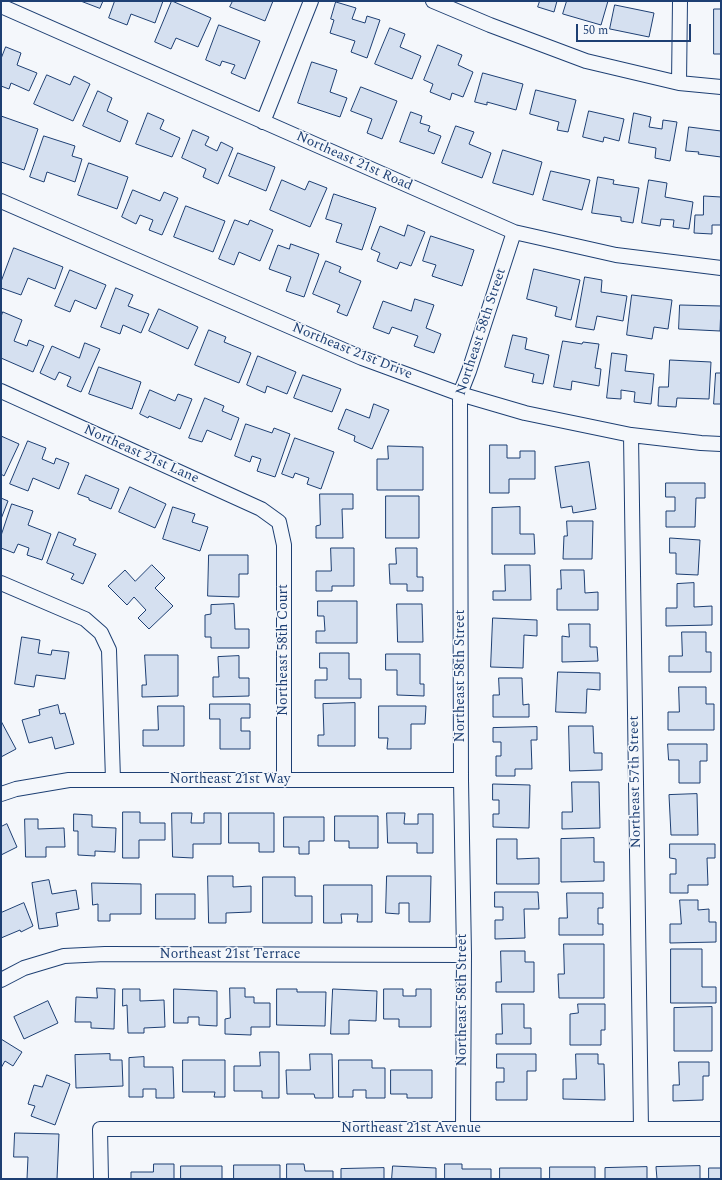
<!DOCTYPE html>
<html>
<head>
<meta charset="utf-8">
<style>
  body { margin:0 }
  #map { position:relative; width:722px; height:1180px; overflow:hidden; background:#f4f7fb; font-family:Spectral,serif }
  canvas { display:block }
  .frame { position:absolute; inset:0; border:2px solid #1d3f73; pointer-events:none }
  .scale { position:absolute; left:576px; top:24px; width:115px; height:18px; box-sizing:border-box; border:2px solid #1d3f73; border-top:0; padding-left:5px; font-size:12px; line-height:14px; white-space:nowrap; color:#1d3f73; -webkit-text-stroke:3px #f4f7fb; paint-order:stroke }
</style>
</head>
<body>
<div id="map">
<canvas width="722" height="1180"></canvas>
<div class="frame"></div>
<div class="scale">50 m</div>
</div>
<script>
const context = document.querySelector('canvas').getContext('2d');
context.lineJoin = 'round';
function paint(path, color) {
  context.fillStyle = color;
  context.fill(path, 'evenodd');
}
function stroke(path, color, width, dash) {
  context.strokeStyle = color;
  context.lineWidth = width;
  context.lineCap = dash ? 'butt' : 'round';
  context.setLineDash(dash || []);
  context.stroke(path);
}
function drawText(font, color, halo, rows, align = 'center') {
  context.font = font + ' Spectral,serif';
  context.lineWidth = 3;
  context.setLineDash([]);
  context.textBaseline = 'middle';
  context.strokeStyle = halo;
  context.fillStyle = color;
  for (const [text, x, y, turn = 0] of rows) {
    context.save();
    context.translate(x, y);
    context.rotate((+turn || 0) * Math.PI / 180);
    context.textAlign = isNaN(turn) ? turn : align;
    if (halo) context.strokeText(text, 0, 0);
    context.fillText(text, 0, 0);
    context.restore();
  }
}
const building = new Path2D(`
  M81,1H103L100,8Z
  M115,1H163L155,23L131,14L127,25L109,18Z
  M172,1L211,18L198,47L176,38L171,49L155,42Z
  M233,1H273L265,21L230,7Z
  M540,1H557L554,12L538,7Z
  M567,1H608L601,25L563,14Z
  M336,2L356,8L352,19L365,23L367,16L380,20L367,58L351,52L355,41L330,33L334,20L331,19Z
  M615,5L654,13L649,37L610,29Z
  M714,9H721V54H714Z
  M219,25L260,41L245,79L231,73L235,65L222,61L220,66L206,60Z
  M390,28L405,34L400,47L421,56L412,79L375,64Z
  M438,45L462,55L458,65L473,72L463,97L452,93L450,100L430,92L433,84L424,80Z
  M6,47L21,53L17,65L37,73L29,91L11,83L9,89L1,86V59Z
  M312,62L337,70L330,92L347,98L340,117L298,103Z
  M483,73L523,84L516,110L487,102V105L475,102Z
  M47,75L70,85L74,76L90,84L73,121L34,104Z
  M361,87L397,101L382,139L367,133L372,119L351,111Z
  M536,90L576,100L568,132L557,130L559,122L530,114Z
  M98,91L112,98L107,111L128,121L120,142L83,126Z
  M589,111L624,119L619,141L604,137L603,142L583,137Z
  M411,112L422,116L420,123L430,126L428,131L441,136L434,154L400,142Z
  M148,113L164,120L160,129L180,138L172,157L136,144Z
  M634,113L651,117L649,127L662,129L663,120L677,122L670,161L655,158L656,148L629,143Z
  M1,116L38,129L24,170L1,162Z
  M456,126L474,132L469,144L491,153L482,178L442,163Z
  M689,127L721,131V157L698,154L699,152L686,151Z
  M193,130L209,137L205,145L217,151L221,142L233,148L218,184L203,177L206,169L182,158Z
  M44,136L75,146L72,156L82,159L75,182L47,172L44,182L30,177Z
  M503,150L542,162L533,195L493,183Z
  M238,153L275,167L266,191L229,176Z
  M89,163L128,177L117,209L78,195Z
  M551,171L590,180L582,210L543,200Z
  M598,177L614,180L613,184L639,188L633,223L621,221V217L592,213Z
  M282,180L305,190L309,181L327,188L310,227L270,210Z
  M649,180L667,183L665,197L693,202L689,229L673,227L674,220L661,219L660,226L642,223Z
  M133,190L160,201L164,192L178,198L162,235L149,230L153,220L140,215L136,224L122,217Z
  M334,194L376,208L362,250L336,242L342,224L326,219Z
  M704,196L721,197V225H712V234L694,233L695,215H703Z
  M186,206L225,221L213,252L174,237Z
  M235,220L248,225L250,220L273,230L260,261L239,252L234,265L219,259Z
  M408,225L425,232L411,266L400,262L397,269L377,261L380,253L371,249L380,226L404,236Z
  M431,236L474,250L462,286L432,276L436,265L423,261Z
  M291,244L319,254L304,297L286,291L291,277L269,269L278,245L289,249Z
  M14,248L63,267L55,289L28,278L21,295L1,288V282Z
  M326,261L341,267L339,272L361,281L347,316L337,312L340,305L313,294Z
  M534,269L580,280L571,320L555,316L557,307L527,299Z
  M70,270L106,285L96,309L75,300L70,312L55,306Z
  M585,277L602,280L601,292L627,296L623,321L597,316L594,330L576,327Z
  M116,288L133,295L128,306L149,314L141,333L123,325L120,334L101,327Z
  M632,295L672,300L668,329L654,327L652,339L627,335Z
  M415,299L434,305L426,328L441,334L434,353L414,346L418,336L392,327L389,334L373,328L383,301L411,311Z
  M680,305L721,306L720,331L679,329Z
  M159,309L198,327L188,349L149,331Z
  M3,312L22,320L14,341L27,346L29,340L44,346L33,372L1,358V317Z
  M209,330L226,337L224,342L251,353L239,383L195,365Z
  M513,335L527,338L525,349L549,355L543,384L532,382L534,374L505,367Z
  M563,341L582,344L583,342L599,344L595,368L601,369L599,386L572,381L571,390L554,387Z
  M85,343L100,349L81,392L67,386L71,377L59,372L55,380L40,373L52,346L79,358Z
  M612,353L627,355L625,371L654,374L651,404L634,402L635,392L621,390V399L607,398Z
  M258,356L296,372L287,394L267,386L265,393L247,385Z
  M670,360L711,362L709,399L677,398L676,407L658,406L659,387H668Z
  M99,367L141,382L132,409L89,394Z
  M716,373H721V404H714Z
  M303,375L341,389L332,412L294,398Z
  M150,390L175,401L178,394L192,399L180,429L149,416L148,418L140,414Z
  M205,398L224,406L222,411L239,418L231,440L207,430L202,442L189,438Z
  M374,404L389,410L372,449L354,441L355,436L338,429L346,409L369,418Z
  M246,424L272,433L274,428L290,434L275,477L257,471L261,459L252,456L250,462L235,456Z
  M1,436L19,444L4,476L1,474Z
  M295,438L334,452L321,489L307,484L309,478L295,473L293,478L282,474Z
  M28,441L46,448L42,459L54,464L56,458L69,463L59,489L33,478L28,491L10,484Z
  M490,445H507V458H520V451H535V479H509V493H490Z
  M388,446L423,447V490H377V459H388Z
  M589,462L596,509L573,513L572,506L561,508L555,467Z
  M86,475L119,489L111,509L89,500V498L78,494Z
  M666,483H705V498H696L695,527H666V511H675V497H666Z
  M130,487L166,504L155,528L119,512Z
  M320,494H353V509H342L343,538H316V526L320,525Z
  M386,496H419V538H386Z
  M1,498L8,501L1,519Z
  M12,504L33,511L28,525L51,534L42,560L27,555L29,548L18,544L14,553L1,548V536Z
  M173,507L195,514L192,522L208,527L200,551L163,539Z
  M520,507V534H534L535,554H492V508Z
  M567,521H593L592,559H563L564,536H567Z
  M59,532L76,539L73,545L96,554L83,584L71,579L74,574L47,563Z
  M670,538L700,540L698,575L676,574V553H670Z
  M331,548H354V586H332V591H316V571H331Z
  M396,548H417V577H423V591H407V584H390L389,564H396Z
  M209,555H248V574H239V597L208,596Z
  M152,565L165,578L155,588L173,606L149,629L138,618L146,610L134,597L127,605L108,586L125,570L135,581Z
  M505,565H530L531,600H493V591H505Z
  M561,570H584L585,593L598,592V610H557V589H561Z
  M694,583V607L712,606V625L666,626V608H677V584Z
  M318,601H357V643H316V631H325L324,616H318Z
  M234,604L235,629H249V648H211V637H205V615L211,614V605Z
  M397,604H422L423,642H398Z
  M493,618L537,620V636L524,635L523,668L491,667Z
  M569,624H590V647H597L598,661L562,662V636L569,637Z
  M682,632H706V652H711V672H669V656H682Z
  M22,637L40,640L38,653L51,655L52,650L69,652L65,679L36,675L34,687L15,684Z
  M320,653H349V679H361V698H315V680H327V668H320Z
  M386,654H420V684H424V696L397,695V670H386Z
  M145,655H178V696L142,697V685H146Z
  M239,656V678H249V696L213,697V677H219L218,657Z
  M558,672L600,673V690L587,689L586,713L556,712Z
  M499,678H522L523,705L529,704V717H493V695H499Z
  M679,687H706V704H714V730H668V712H679Z
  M355,703V746H318V735H324L323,704Z
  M210,704H250V718H241V731H250V749H220V719H210Z
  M58,705L60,714L65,713L74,744L55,749L52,737L29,743L22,720L40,715L39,710Z
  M158,706H184V746H143V730H158Z
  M379,706H426L425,724H411V749H387L388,738H379Z
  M1,721L16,749L1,757Z
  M569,726H593L594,753H602V770L570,771Z
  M537,727V740H531L532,769H515V776H496V756H501V742H493V728Z
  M668,744H707V761H700V783H679V760H669Z
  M572,782H599L600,828L562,829V812H572Z
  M493,784L530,785L529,828L493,827V814H499V800H493Z
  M697,794L698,835H671L669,795Z
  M123,812H140V823H165V840H139V858H123Z
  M172,813H192L191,823H204V813H221V844H193V858L173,857Z
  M229,813H274V852H259V843H229Z
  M387,813H405L404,824H418V814H433V853H417V843H388Z
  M74,814L92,815V827L116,828L115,852L95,851V856L78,855V831H74Z
  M335,816H378V848H349V841H335Z
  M284,817H324V841H309V854H299V847H284Z
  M25,819H38V829L64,828L65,847H46V857H26Z
  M7,824L17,847L1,855V827Z
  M594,838V862H604V881L561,882V839Z
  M497,839H517V859L539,858V884H497Z
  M670,844H715V858H707L708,885H688V893H670V874H676V859L670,858Z
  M208,876H233V887L251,886V912L226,913V923H209Z
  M387,876H431L430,922H409V903H399V914L386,913Z
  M263,877H295V896H312V923H263Z
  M49,880L52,894L76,890L79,909L56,913L58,926L39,929L32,883Z
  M92,883L141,884V914H110V921H98V904L93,905Z
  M324,885H372V922H357L358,914H341L342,923H324Z
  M495,892H538L539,909H524L525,938L495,939V920H503V907H495Z
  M567,893H603V908H598V924H603V935H559V918H567Z
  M156,894H195V919H156Z
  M680,900H698V910L709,909V922H716V942L670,943V924H681Z
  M24,903L33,926L21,932L20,930L1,938V913Z
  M564,944H604V998H559L558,974H564Z
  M671,949H702V987H716V1003H671Z
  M501,951H525V962H534V992H496V982H501Z
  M97,988L115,989L114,1029L91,1028V1022H75L76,997L97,998Z
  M230,988H245V997H254V1003H270V1027H251V1035L225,1034V1019L230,1018Z
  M123,989H140V1001L164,1000L165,1027L144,1028V1033H128L127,1005L123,1006Z
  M174,989L217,991V1026L199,1025V1017H188V1023H174Z
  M277,989H297V992H326L325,1026L277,1025Z
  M333,989L377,991L376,1021L349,1020V1034H331Z
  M384,989H403V996H416V989H431V1027H399V1019H384Z
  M48,1001L58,1023L24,1039L14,1017Z
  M502,1004H524V1028H531V1044H496V1034H502Z
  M578,1004H605V1030H601V1045H570V1014L578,1013Z
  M712,1007V1051H674V1008Z
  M1,1039L22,1052L13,1066L5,1061L1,1068Z
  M260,1052H279V1098H262V1091H234V1066H260Z
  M110,1054V1060H122L123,1086L76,1088L75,1055Z
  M310,1054H332L333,1098H315L314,1094H287L286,1070H310Z
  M497,1054H536V1071H527V1100H496V1082H504V1068H497Z
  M576,1054H598V1064H604L605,1100L563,1099V1079H576Z
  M144,1057V1067H173L174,1098H156V1089H143V1097H129V1058Z
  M183,1060H225V1097H214L215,1092H183Z
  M339,1060H372V1068H385V1098H366V1090H353V1097H339Z
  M679,1062H709V1076H703V1100L673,1101V1085H679Z
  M391,1070H432V1098H407V1094H391Z
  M47,1075L70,1084L55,1125L31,1116L35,1106L28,1104L34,1085L42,1087Z
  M15,1133L59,1134L57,1179H27L28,1157H14Z
  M154,1164H174V1179H131V1172H153Z
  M287,1164H304L305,1171H333V1179H287Z
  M445,1164H462V1169H491V1179H445Z
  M234,1165H280V1179H234Z
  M181,1166H222V1179H181Z
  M393,1166L436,1168V1179H392Z
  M700,1166V1179H657L656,1167Z
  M550,1167H595V1179H550Z
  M647,1167V1179H605V1168Z
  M384,1168V1179H341V1169Z
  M500,1168H541V1179H500Z
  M709,1168H721V1179H709Z`);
paint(building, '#d5e0f0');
stroke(building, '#1d3f73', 1);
const minor = new Path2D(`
  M433,1L490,25L586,61L679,83L721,87
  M1,6L514,232L616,255L721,268
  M679,83L680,1
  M263,122L311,1
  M1,201L362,358L460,394L525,413L631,435L701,443L721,444
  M1,391L261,509L279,522L284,545V780
  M631,435L641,1129
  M1,583L85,619L101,633L109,650L113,780
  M1,794L16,789L69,780H461
  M1,980L24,968L64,956L105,954L464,955
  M463,1129L464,955L461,780L460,394L469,371L514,232
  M101,1179L100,1129H721`);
stroke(minor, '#1d3f73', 16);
stroke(minor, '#f4f7fb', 14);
drawText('14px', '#1d3f73', '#f4f7fb', [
  ["Northeast 21st Road",354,162,24],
  ["Northeast 58th Street",482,332,-72],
  ["Northeast 21st Drive",352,352,22],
  ["Northeast 21st Lane",141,455,24],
  ["Northeast 58th Court",284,650,-90],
  ["Northeast 58th Street",461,676,-90],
  ["Northeast 21st Way",230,780],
  ["Northeast 57th Street",636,782,-91],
  ["Northeast 21st Terrace",230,955],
  ["Northeast 58th Street",463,1000,-90],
  ["Northeast 21st Avenue",411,1129]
]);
</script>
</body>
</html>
